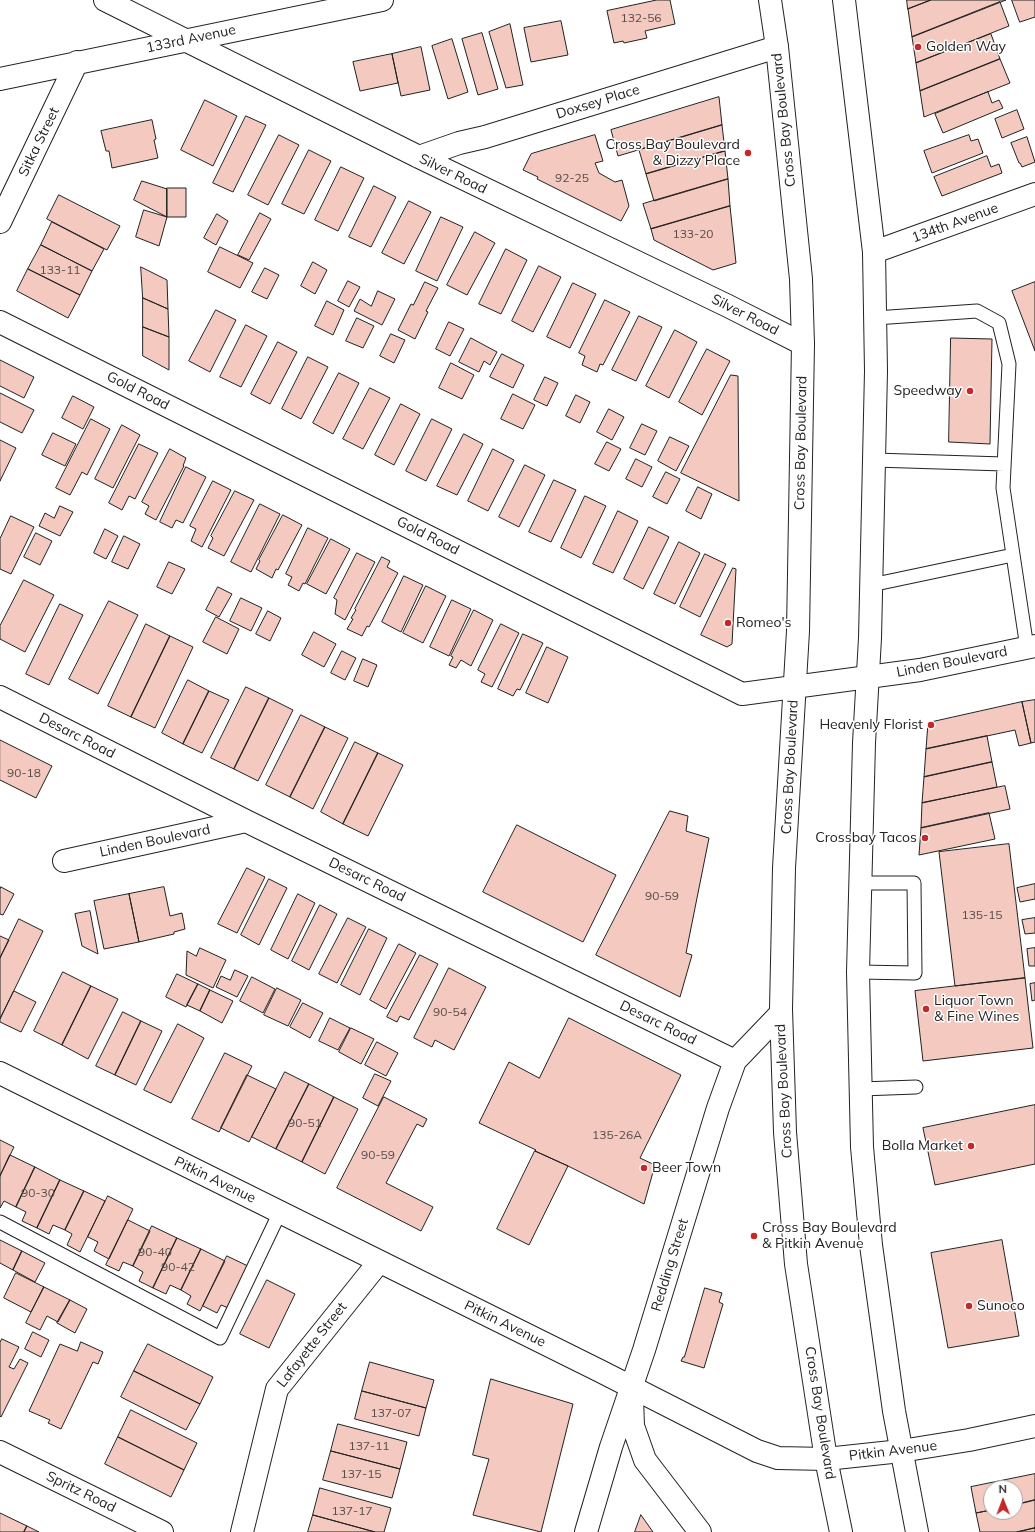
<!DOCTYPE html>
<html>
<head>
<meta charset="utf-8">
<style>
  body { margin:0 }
  #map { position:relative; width:1035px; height:1532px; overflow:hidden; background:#fff; font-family:Mulish,sans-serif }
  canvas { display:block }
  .north { position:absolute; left:983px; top:1480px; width:40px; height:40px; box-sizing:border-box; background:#fff; border:1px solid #a7a7a7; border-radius:50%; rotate:359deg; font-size:11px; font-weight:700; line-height:16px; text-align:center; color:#222 }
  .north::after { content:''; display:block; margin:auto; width:14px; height:18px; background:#c62828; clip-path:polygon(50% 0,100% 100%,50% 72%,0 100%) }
</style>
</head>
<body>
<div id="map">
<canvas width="1035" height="1532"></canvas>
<div class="north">N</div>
</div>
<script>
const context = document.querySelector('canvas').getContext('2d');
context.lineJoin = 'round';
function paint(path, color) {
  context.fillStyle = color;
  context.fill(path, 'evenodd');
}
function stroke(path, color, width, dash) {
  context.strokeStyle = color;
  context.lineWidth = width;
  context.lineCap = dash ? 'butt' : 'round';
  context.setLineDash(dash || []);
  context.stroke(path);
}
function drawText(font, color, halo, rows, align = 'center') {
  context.font = font + ' Mulish,sans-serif';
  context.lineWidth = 3;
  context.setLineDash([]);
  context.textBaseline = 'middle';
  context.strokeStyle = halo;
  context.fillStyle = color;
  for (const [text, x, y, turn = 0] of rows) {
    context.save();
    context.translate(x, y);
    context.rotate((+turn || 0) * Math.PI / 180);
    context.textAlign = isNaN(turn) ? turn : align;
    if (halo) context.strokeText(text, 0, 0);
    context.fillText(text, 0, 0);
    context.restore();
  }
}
const building = new Path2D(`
  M657,0H670L675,24L645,31L647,38L624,43L623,41L614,43L607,11Z
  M907,0H931L908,9Z
  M931,0H1006L912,37L908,9Z
  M1012,0H1035V17L1020,22Z
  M1000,2L1009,26L916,63L912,37Z
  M561,21L568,55L531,62L524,28Z
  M510,24L523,85L506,88L489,32Z
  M482,33L498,89L478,95L462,39Z
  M991,34L1000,59L920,91L916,63Z
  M452,39L468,92L448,99L432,46Z
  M421,47L430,90L401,96L392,54Z
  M392,54L398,83L360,91L353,62Z
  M1000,59L1010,83L924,117L920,91Z
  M988,92L992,103L999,100L1003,108L943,133L935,114Z
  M719,97L722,125L618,156L611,130Z
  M205,100L237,116L213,166L181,150Z
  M1017,110L1024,129L1002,138L995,119Z
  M246,116L266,125L233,192L213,183Z
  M152,120L156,139L154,140L158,158L112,168L109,151H106L101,131Z
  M722,125L725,151L646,174L639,150Z
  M279,135L299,145L268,205L248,195Z
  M595,135L603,161L595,163L599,173L615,182L622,180L629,206L621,221L537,179L538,177L523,170L531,154Z
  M969,135L971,141L978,139L983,153L932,173L924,151Z
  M1027,137L1035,162L1022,167L1020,163H1019L1011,143Z
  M309,150L331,161L304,214L282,204Z
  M725,151L728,179L654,201L646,174Z
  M987,156L991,167L999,164L1002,173L942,196L934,177Z
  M341,167L364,178L338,231L315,220Z
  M728,179L730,206L651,229L643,204Z
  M142,181L167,189V217L134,200Z
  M374,186L396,197L371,247L349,237Z
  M167,188H186V217H167Z
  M59,195L120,226L107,250L47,219Z
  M409,201L431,212L404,264L382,253Z
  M730,206L736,263L713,270L654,240L651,229Z
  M144,210L167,217L159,246L136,237Z
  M260,213L271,219L249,260L238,255Z
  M217,214L228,221L216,245L204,238Z
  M441,217L463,227L437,281L416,271Z
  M52,222L104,249L92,271L41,245Z
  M475,232L495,243L467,295L447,285Z
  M41,245L92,271L80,295L28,269Z
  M220,247L253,263L240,288L208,272Z
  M506,249L527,260L501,314L479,304Z
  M313,262L327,270L315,294L301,286Z
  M539,266L561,277L533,332L512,321Z
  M141,267L167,280L168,309L143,298Z
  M265,268L279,275L267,299L252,292Z
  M28,269L80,295L68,318L17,291Z
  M348,281L360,287L349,307L338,301Z
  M425,282L438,288L426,311L428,312L415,339L398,330L411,304L413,305Z
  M1035,282V351L1012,291Z
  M573,283L596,294L570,348L547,337Z
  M378,291L395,299L382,325L354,311L360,299L371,306Z
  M143,298L168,309L169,337L143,327Z
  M605,300L630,312L603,365L600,364L597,372L582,365L585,356L579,353Z
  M327,301L344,310L333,335L315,326Z
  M216,310L236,320L210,372L189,361Z
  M639,316L662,327L636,381L612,370Z
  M357,318L374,326L363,348L346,341Z
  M449,322L464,329L450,356L436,349Z
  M246,325L267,336L241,387L220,377Z
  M143,327L169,337V370L143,356Z
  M675,330L697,342L669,398L646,386Z
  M391,334L405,340L394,363L380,356Z
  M471,338L497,352L490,365L484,361L479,372L459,362Z
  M951,338L992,339L990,444L949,442Z
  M278,342L297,352L270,404L251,394Z
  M707,349L730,361L702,415L679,402Z
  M502,354L524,365L513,388L490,377Z
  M308,357L328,367L301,419L282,409Z
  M0,360L34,377L24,398L0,386Z
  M451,363L474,375L462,399L439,388Z
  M339,373L359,383L333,434L313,423Z
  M731,375L738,376L739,501L681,473Z
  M545,377L558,383L547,406L534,400Z
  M370,388L390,398L363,449L343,439Z
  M0,393L34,410L22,433L0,422Z
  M513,394L535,405L523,429L501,419Z
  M576,395L590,402L580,423L566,416Z
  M73,396L94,407L83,429L62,418Z
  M401,404L420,414L394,465L375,455Z
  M609,409L624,417L612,440L597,432Z
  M91,419L110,429L87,475L82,472L70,495L56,488Z
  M432,419L452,429L426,481L406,471Z
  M642,424L657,431L645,455L630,448Z
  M122,425L140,435L113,488L95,479Z
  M53,433L76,444L65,466L42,455Z
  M464,434L483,444L457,495L437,486Z
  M670,437L689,446L676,471L658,461Z
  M0,440L16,448L0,481Z
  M607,442L621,449L609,471L595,464Z
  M139,444L158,453L135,499L129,496L122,510L109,503Z
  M170,449L186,458L183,466H184L156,520L145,514L149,506L142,502Z
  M493,449L514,460L488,511L468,501Z
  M636,459L652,467L642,487L626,479Z
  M525,465L545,475L519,527L499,517Z
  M186,467L206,477L183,523L176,520L172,528L160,522Z
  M666,472L680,479L667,504L653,497Z
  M554,480L576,490L551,542L529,532Z
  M213,481L231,490L202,547L191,541L196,529L190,526Z
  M698,487L712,494L701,519L686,511Z
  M235,491L254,500L224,556L208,548L213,538L211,536Z
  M585,496L606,506L581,558L561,548Z
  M260,504L280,514L251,572L231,562Z
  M60,506L73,512L60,536L39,526L45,513L54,518Z
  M618,511L638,521L613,573L593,564Z
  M283,515L302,525L278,570L276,569L272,578L256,569L260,561L259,560Z
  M11,516L34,527L11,574L0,569V539Z
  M649,527L669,537L643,589L624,579Z
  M308,528L328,538L305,584L303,583L299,591L288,585L292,577L286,574Z
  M105,529L118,536L106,559L94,553Z
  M36,533L52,541L40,565L24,557Z
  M124,536L140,544L128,569L112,562Z
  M331,539L350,549L326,594L307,584Z
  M679,542L700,553L675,604L654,594Z
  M357,553L375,562L345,620L335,614L337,600L334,598Z
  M705,554L726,564L700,617L680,607Z
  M382,557L390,561L387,567L398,573L369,627L367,626L362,636L347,629L353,619L351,618L356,610L355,609Z
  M169,562L185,569L172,594L157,587Z
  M733,568L736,569L732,644L727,647L701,635Z
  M404,576L423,585L401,632L382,622Z
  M24,580L54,595L25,652L0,639V626Z
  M426,586L446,596L423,643L403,633Z
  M218,587L232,594L219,617L206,610Z
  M241,598L262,608L251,631L230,621Z
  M452,600L471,609L449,656L430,647Z
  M109,601L138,615L98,694L69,679Z
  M60,604L83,615L49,685L26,674Z
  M474,610L493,620L471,666L461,660L456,668L449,665L453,657L451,656Z
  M268,611L281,618L270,641L256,634Z
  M216,617L239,629L227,654L203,642Z
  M146,624L170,636L131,717L108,706Z
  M501,624L519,633L492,687L481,682L485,674L478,670Z
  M314,632L336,644L324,667L302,655Z
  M523,634L543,643L520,690L517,689L513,696L498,689Z
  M170,636L193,647L155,728L131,717Z
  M547,647L568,657L548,703L526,693Z
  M342,651L356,658L345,680L331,673Z
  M363,659L377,665L368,687L354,681Z
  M188,680L209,691L183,744L162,733Z
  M246,687L269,698L234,769L211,758Z
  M209,691L229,700L202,753L183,744Z
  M269,698L293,710L258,781L234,769Z
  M1035,700V742L1031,743L1022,702Z
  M1022,702L1031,743L1019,746L1015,730L926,749L928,723Z
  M301,715L325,727L290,797L266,785Z
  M325,727L348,738L313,809L290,797Z
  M987,736L992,762L924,777L926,749Z
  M0,740L52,766L36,798L0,780Z
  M355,742L378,753L343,824L321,812Z
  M378,753L403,765L368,836L343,824Z
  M992,762L997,787L922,803L924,777Z
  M1005,786L1010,809L921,828L922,803Z
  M670,811L688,816L686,831L709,838L686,953L692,955L680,997L596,955Z
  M989,813L995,839L919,855L921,828Z
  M517,825L616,875L583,942L483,892Z
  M1009,844L1025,978L955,986L939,852Z
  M247,868L265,877L237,933L218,924Z
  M269,879L287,888L259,945L241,935Z
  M1035,884V899L1020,902L1017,888Z
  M1,887L14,894L3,915L0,914V890Z
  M164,887L170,916L182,913L185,929L174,932V934L139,942L129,894Z
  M129,894L139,942L104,949L94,901Z
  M298,894L315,903L288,959L271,950Z
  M320,905L337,914L309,970L292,961Z
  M90,911L98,954L82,946L75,914Z
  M348,918L366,927L337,983L319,974Z
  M1035,918V933L1025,934L1022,920Z
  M19,919L43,931L0,1019V958Z
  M369,929L387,938L360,995L341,985Z
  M0,936L9,940L0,958Z
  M399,944L416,953L386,1009L370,1000Z
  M200,948L226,960L213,988L186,975L187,951L196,956Z
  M1035,948V966H1029L1027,949Z
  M420,955L438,964L409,1020L400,1016L397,1022L387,1017Z
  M449,968L486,987L454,1050L435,1040L432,1047L414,1038Z
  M235,970L248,976L237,997L216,987L221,976L230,980Z
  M63,972L91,986L62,1045L34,1031Z
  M177,974L198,984L186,1007L166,997Z
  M252,977L275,989L263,1013L240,1001Z
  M1025,978L1033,1048L923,1061L915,991Z
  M1035,983V1000L1032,1001L1030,984Z
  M198,984L210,990L200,1011L187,1005Z
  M91,986L118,999L88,1059L62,1045Z
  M277,988L301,1000L288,1026L264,1015Z
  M210,990L233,1001L222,1023L200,1011Z
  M14,991L36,1002L21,1032L0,1022V1019Z
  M303,1003L323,1013L310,1038L290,1027Z
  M123,1012L141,1021L115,1075L96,1066Z
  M330,1018L350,1028L338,1050L319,1041Z
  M569,1018L681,1075L640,1158L655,1165L644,1204L568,1166L535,1151L536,1150L479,1123L509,1062L539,1078Z
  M141,1021L162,1031L136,1085L115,1075Z
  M178,1024L204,1038L171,1103L144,1090Z
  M351,1028L374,1039L361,1064L339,1052Z
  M377,1042L398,1053L386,1076L365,1065Z
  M225,1053L252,1066L219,1132L192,1119Z
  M285,1072L309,1084L276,1149L252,1137Z
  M375,1074L391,1081L378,1106L363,1098Z
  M247,1075L276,1089L249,1142L221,1128Z
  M309,1084L334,1097L302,1162L276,1149Z
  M334,1097L358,1109L325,1174L302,1162Z
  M384,1097L427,1119L423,1127L417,1124L386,1183L433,1207L421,1231L337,1188Z
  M1035,1105V1164L935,1185L923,1128Z
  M0,1140L14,1147L0,1176Z
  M535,1151L568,1166L529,1245L497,1229Z
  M10,1155L35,1167L16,1207L4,1201L0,1208V1176Z
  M35,1167L60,1180L37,1228L22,1221L26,1212L16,1207Z
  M60,1180L84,1191L65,1230L53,1225L49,1234L37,1228Z
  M84,1191L105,1201L80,1252L67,1245L72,1234L65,1230Z
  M108,1196L133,1209L109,1259L94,1251L98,1242L88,1237Z
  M128,1220L150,1231L133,1266L123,1262L119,1271L106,1265Z
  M152,1226L177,1238L153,1288L139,1281L143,1272L133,1266Z
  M177,1238L201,1249L181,1290L170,1285L166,1294L153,1288Z
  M0,1240L22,1251L13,1270L0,1263Z
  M1002,1240L1019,1336L948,1348L931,1253Z
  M201,1249L225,1261L200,1311L187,1304L191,1296L181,1290Z
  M22,1251L45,1263L35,1282L13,1270Z
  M227,1256L252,1268L231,1309L221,1305L217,1313L203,1306Z
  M16,1273L44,1287L31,1312L4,1298Z
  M267,1280L295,1294L269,1348L240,1334Z
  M44,1287L70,1300L58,1322L47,1316L40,1330L26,1323Z
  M705,1288L722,1293L719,1302L723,1304L704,1368L681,1361L683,1357H684Z
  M70,1300L87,1309L75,1333L57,1323Z
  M33,1332L49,1340L41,1357L25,1349Z
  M2,1339L19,1347L9,1367L14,1369L20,1359L28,1363L1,1417L0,1416V1343Z
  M81,1342L103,1352L98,1364L93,1362L61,1429L48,1423L50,1420L29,1411L60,1344L77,1351Z
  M148,1344L213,1377L200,1404L134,1371Z
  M370,1362L434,1380L426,1408L362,1391Z
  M134,1371L200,1404L186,1430L121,1397Z
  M491,1379L573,1404L541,1532L473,1515L489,1459L473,1455Z
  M362,1391L426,1408L419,1436L355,1419Z
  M131,1410L197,1443L184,1470L118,1437Z
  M338,1424L407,1442L400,1469L331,1451Z
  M118,1437L184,1470L171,1497L105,1464Z
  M331,1451L400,1469L392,1498L323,1480Z
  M1035,1474V1500L1015,1505V1488H991V1510L976,1513L971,1487Z
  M320,1488L391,1508L384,1532H375L313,1515Z
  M1035,1500V1528L1017,1532H980L976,1513L991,1510V1512H1015V1505Z
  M0,1513L27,1526L24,1532H0Z
  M313,1515L375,1532H308Z
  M641,1515L653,1532H635Z
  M27,1526L39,1532H24Z
  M1035,1528V1532H1017Z`);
paint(building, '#f3c9c0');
stroke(building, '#222', 1);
const lane = new Path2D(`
  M875,318L977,311L999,323L1009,364L1003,488L1027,648
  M874,460L1004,464
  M871,585L1013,555
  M858,972L915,973L914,883H861
  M861,1089L916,1087
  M0,1222L220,1338L280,1212`);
const street = new Path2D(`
  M105,0L419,157L728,306L803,344
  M0,79L382,0
  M419,157L459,143L485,137L777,47
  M0,222L77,62
  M874,252L1035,194
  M0,322L742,694L920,670L1035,646
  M0,697L246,821L735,1061
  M64,861L246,821
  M632,1398L633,1426L645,1460L700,1532
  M0,1452L162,1532
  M242,1532L277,1389L379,1262
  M586,1532L611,1447L644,1350L718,1108L735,1061L781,1013`);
const secondary = new Path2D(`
  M0,1073L600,1371L757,1451L778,1458L826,1459L901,1451L969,1440L1035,1426`);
const primary = new Path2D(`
  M770,0L777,47L801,279L803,344L798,631L784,868L781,1009L785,1132L796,1264L826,1459L841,1532
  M844,0L874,252L876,371L870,638L864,743L858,972L862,1147L871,1245L894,1411L917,1532`);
stroke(lane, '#222', 15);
stroke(street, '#222', 24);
stroke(secondary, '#222', 24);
stroke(primary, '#222', 24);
stroke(lane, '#fff', 13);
stroke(street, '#fff', 22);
stroke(secondary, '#fff', 22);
stroke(primary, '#fff', 22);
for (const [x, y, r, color] of [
  [918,47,4,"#c62828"],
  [748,153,4,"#c62828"],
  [970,391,4,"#c62828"],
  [728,623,4,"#c62828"],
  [931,725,4,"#c62828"],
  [925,838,4,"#c62828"],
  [926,1009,4,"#c62828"],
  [971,1146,4,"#c62828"],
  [644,1168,4,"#c62828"],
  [754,1236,4,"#c62828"],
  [969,1306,4,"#c62828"]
]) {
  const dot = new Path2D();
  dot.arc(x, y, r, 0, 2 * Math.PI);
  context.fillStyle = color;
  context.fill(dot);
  stroke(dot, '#fff', 1.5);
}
drawText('12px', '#564c4a', null, [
  ["132-56",641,18],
  ["92-25",572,178],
  ["133-20",693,234],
  ["133-11",60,270],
  ["90-18",24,773],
  ["90-59",662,896],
  ["135-15",982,915],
  ["90-54",450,1012],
  ["90-51",305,1123],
  ["135-26A",617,1135],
  ["90-59",378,1155],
  ["90-30",38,1193],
  ["90-40",155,1252],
  ["90-42",178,1267],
  ["137-07",391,1413],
  ["137-11",369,1446],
  ["137-15",361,1474],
  ["137-17",352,1511]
]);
drawText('14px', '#222', '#fff', [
  ["133rd Avenue",191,39,-12],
  ["Doxsey Place",598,102,-17],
  ["Cross Bay Boulevard",784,120,-96],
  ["Sitka Street",39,142,-64],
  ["Silver Road",453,174,26],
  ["134th Avenue",955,223,-20],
  ["Silver Road",745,315,27],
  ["Gold Road",138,391,27],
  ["Cross Bay Boulevard",801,443,-89],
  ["Gold Road",428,536,27],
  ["Linden Boulevard",952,662,-11],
  ["Desarc Road",77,736,27],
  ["Cross Bay Boulevard",790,767,-87],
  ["Linden Boulevard",155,841,-12],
  ["Desarc Road",367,880,26],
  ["Desarc Road",658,1023,26],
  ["Cross Bay Boulevard",784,1091,-93],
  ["Pitkin Avenue",215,1180,26],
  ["Redding Street",670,1265,-73],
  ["Pitkin Avenue",505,1324,26],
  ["Lafayette Street",312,1345,-52],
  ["Cross Bay Boulevard",820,1413,81],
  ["Pitkin Avenue",893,1451,-7],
  ["Spritz Road",81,1492,26]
]);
drawText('14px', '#222', '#fff', [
  ["Golden Way",926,47],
  ["Cross Bay Boulevard",740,145,"right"],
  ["& Dizzy Place",740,161,"right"],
  ["Speedway",962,391,"right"],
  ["Romeo's",736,623],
  ["Heavenly Florist",923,725,"right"],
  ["Crossbay Tacos",917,838,"right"],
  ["Liquor Town",934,1001],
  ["& Fine Wines",934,1017],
  ["Bolla Market",963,1146,"right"],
  ["Beer Town",652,1168],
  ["Cross Bay Boulevard",762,1228],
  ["& Pitkin Avenue",762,1244],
  ["Sunoco",977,1306]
], 'left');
</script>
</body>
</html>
